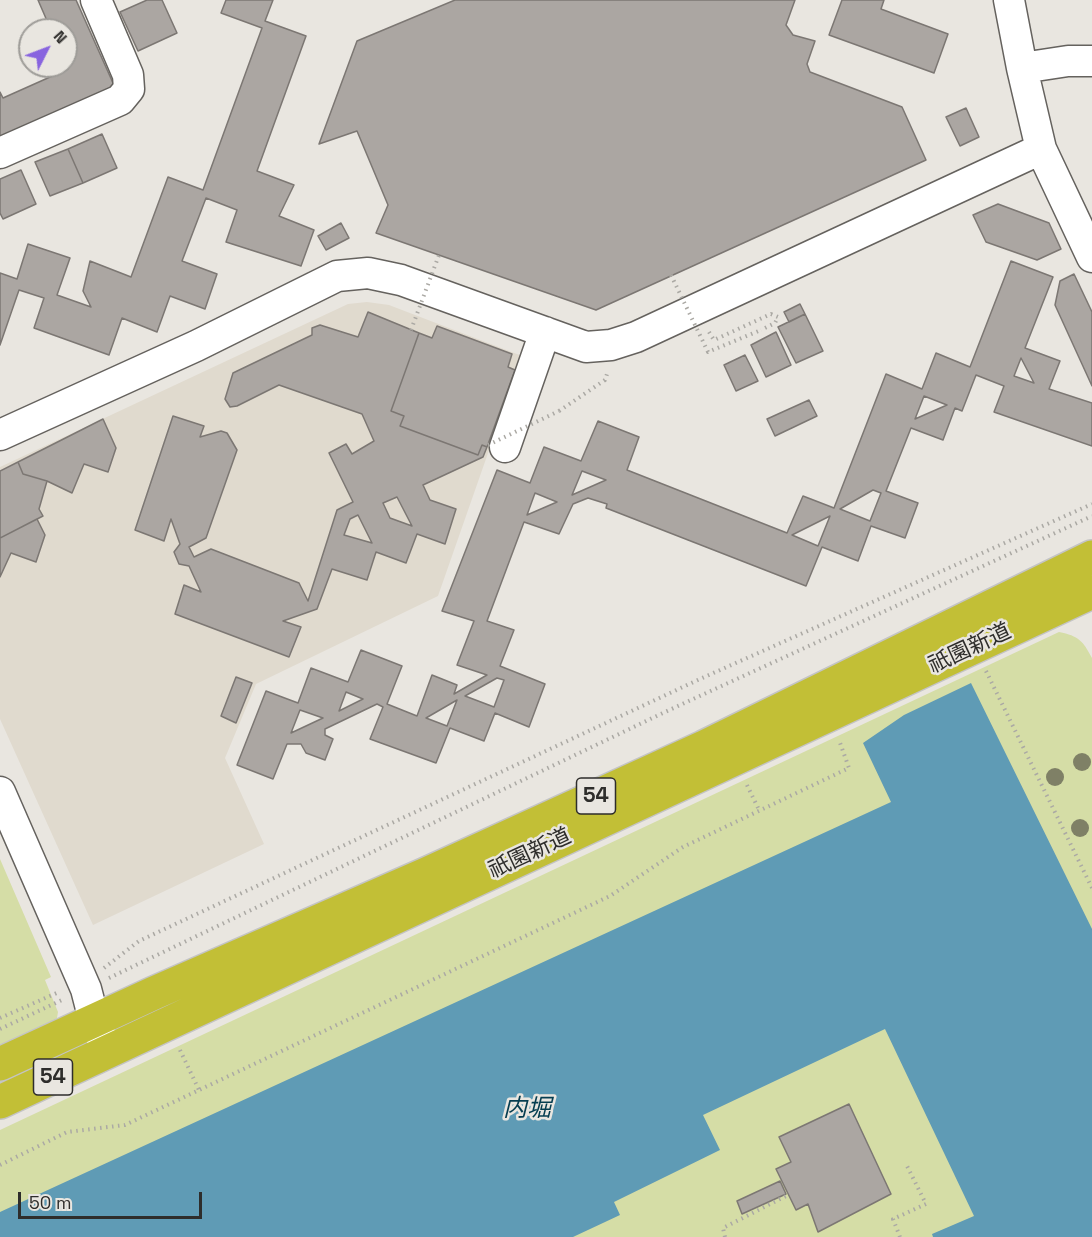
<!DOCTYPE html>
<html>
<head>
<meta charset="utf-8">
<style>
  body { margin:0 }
  #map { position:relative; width:1092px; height:1237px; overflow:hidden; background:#e9e6e0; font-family:"Space Grotesk",sans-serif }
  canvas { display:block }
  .north { position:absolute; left:18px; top:18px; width:60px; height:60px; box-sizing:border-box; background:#e9e6e0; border:2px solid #9e9c98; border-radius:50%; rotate:48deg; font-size:16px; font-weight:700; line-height:24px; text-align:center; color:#2e2d2b }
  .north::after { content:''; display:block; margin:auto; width:21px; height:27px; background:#8864df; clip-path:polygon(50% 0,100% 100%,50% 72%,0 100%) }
  .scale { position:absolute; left:18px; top:1192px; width:184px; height:27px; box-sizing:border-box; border:3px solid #2e2d2b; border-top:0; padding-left:8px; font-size:18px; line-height:21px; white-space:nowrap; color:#2e2d2b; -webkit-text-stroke:4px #e9e6e0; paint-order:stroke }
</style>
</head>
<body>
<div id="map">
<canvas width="1092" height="1237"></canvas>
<div class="north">N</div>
<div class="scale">50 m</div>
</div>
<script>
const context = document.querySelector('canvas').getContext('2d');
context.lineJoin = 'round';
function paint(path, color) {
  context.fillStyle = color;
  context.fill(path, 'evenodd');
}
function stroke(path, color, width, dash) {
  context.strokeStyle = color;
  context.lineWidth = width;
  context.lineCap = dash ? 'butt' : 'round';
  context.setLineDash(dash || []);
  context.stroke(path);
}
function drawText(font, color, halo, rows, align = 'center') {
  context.font = font + ' "Space Grotesk","Noto Sans JP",sans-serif';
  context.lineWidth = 5;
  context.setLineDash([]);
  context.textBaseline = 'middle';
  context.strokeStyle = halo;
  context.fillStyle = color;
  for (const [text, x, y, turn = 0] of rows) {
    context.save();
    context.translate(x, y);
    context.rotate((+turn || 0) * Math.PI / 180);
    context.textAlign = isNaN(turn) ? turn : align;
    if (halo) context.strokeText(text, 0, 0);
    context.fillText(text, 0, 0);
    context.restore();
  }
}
paint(new Path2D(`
  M367,302L389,305L522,356L438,596L256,684L225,758L264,844L93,925L0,719V467L348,304Z`), '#e0dace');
paint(new Path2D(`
  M1059,632C1079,636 1083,641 1092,658V1237H0V1130Z
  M0,859L51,977L45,980L58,1012L57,1018L50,1024L0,1047Z`), '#d5dda6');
paint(new Path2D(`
  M971,683L1092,929V1237H933L932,1234L974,1216L885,1029L703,1115L720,1150L614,1202L620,1215L573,1237H0V1212L891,802L863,743L904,715Z`), '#5f9bb5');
const building = new Path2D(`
  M38,0H76L117,92L0,143V92L3,98L68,69L66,65V30H51Z
  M147,0H162L177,33L138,51L120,12Z
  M226,0H273L265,21L306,36L257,171L294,185L279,216L314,230L301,266L226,242L237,210L206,198L182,261L217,274L205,309L170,296L157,332L122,318L109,355L34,328L44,298L19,290L0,345V273L17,279L28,244L70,258L57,295L91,307L83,291L90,261L131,277L168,177L203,190L262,28L221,13Z
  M455,0H795L786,25L793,35L815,41L807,64L810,72L902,107L926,160L596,310L376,233L388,205L357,131L319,144L357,41Z
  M842,0H884L881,9L948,34L934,73L829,35Z
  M966,108L979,137L960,146L946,117Z
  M102,134L117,168L83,183L68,149Z
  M68,149L83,183L50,196L35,162Z
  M21,170L36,204L3,219L0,213V179Z
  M998,204L1049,223L1061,249L1037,260L986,242L973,215Z
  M341,223L349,238L326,250L318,236Z
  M1011,261L1053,277L1025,348L1060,361L1049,389L1092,403V446L994,412L1004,386L976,375L962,411L955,408L943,440L911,428L886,491L918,503L905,538L871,526L858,561L822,547L806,586L606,508L607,504L588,498L573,504L559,534L524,522L487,621L514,630L500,666L545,684L529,727L495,713L484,741L450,728L436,763L370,739L383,707L377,704L325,729V735L333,739L325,760L306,753L301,744H287L273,779L237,765L266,691L298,703L311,668L348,682L361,650L402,666L387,704L417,716L432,675L457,685L454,694L487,675L457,665L474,621L442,611L497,470L530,483L544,447L581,461L598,421L639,437L627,470L787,533L803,496L834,508L886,374L922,389L936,353L970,367ZM1021,358L1034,383L1014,376ZM924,396L947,405L915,419ZM582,471L606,480L572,495ZM873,490L881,493L870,521L840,509ZM535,493L557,502L527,515ZM830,516L818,546L792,535ZM497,678L504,680L494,707L465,696ZM346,692L363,699L339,711ZM457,700L447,726L426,718ZM300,710L323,718L291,733Z
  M1074,274L1092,312V386L1055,305L1060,281Z
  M800,304L805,314L789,322L784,312Z
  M368,312L419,333L391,411L404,416L400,426L478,455L482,445L487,447L483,457L423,485L430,500L456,509L445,544L417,534L406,563L376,552L367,580L332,569L317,609L283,621L301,627L289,657L175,614L184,585L201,592L189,566L179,564L174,552L180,544L171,519L164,541L135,530L173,416L204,426L200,437L221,431L227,433L237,450L206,538L189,547L194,557L211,549L299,583L308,601L337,510L353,502L329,453L346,444L352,454L374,441L362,414L279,385L237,406L230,407L225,399L233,373L312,335V328L320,325L358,337ZM397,497L412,526L390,518L383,503ZM358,515L372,543L344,535L350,519Z
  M805,314L823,351L796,363L778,327Z
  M437,326L512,354L508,367L515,370L487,447L482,445L478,455L400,426L404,416L391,411L419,333L432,338Z
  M776,332L791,365L766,377L751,345Z
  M745,355L758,381L736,391L724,365Z
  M809,400L817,416L775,436L767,419Z
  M103,419L116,448L108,472L84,464L72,493L47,481L23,474L18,462Z
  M18,462L23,474L47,481L39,509L43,516L0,538V471Z
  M37,519L45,535L36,562L11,553L0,577V538Z
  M236,677L252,683L236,723L221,716Z
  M849,1104L891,1194L818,1232L808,1204L796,1210L776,1169L791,1162L779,1137Z
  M780,1181L786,1194L742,1214L737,1201Z`);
paint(building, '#aba6a2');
stroke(building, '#7c7773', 1.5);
const minor = new Path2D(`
  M1009,0L1022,68L1041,149L1092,257
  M1022,68L1068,61H1092
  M0,153L120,100L129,89L128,75L96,0
  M0,435L196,346L337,276L368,273L401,280L586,347L611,345L636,337L1041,149
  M505,447L545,332
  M0,792L86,989L94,1020L103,1041`);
const highway = new Path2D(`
  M0,1064L154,993L426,874L704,747L1092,557
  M0,1102L1092,592`);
stroke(minor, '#65625e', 33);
stroke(highway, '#c4c4c4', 36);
stroke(new Path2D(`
  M709,332L714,340L771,314L778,317L775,323L761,330
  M559,411L605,380L607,374
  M986,671L1092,888
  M747,785L759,810
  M104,968L139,941L700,679L1092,504
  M109,978L665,712L1092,516
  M0,1018L59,992
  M0,1029L62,1000
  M180,1050L199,1090
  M0,1165L67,1132L125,1125L610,896L683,847L849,768L839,740
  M725,1237L723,1228L788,1195
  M900,1237L893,1219L926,1204L907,1166`), '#aba9a4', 4, [1.5, 4.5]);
stroke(minor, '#fff', 30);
stroke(highway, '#c2bf36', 33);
stroke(new Path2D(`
  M671,275L708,352L761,330
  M411,330L439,255
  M488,445L559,411`), '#aba9a4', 4, [1.5, 4.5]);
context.fillStyle = '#7f8066';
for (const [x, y] of [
  [1082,762],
  [1055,777],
  [1080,828]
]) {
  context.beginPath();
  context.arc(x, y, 9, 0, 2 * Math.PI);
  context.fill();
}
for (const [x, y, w] of [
  [596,796,39],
  [53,1077,39]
]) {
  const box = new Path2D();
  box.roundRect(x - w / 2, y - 18, w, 36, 4.5);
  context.fillStyle = '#e9e6e0';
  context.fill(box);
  stroke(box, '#2e2d2b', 1.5);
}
drawText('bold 21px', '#2e2d2b', null, [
  ["54",596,796],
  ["54",53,1077]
]);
drawText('22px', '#2e2d2b', '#e9e6e0', [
  ["祇園新道",970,649,-25],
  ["祇園新道",530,854,-25]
]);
drawText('italic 24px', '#053d50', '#e9e6e0', [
  ["内堀",527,1109]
]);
</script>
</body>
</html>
